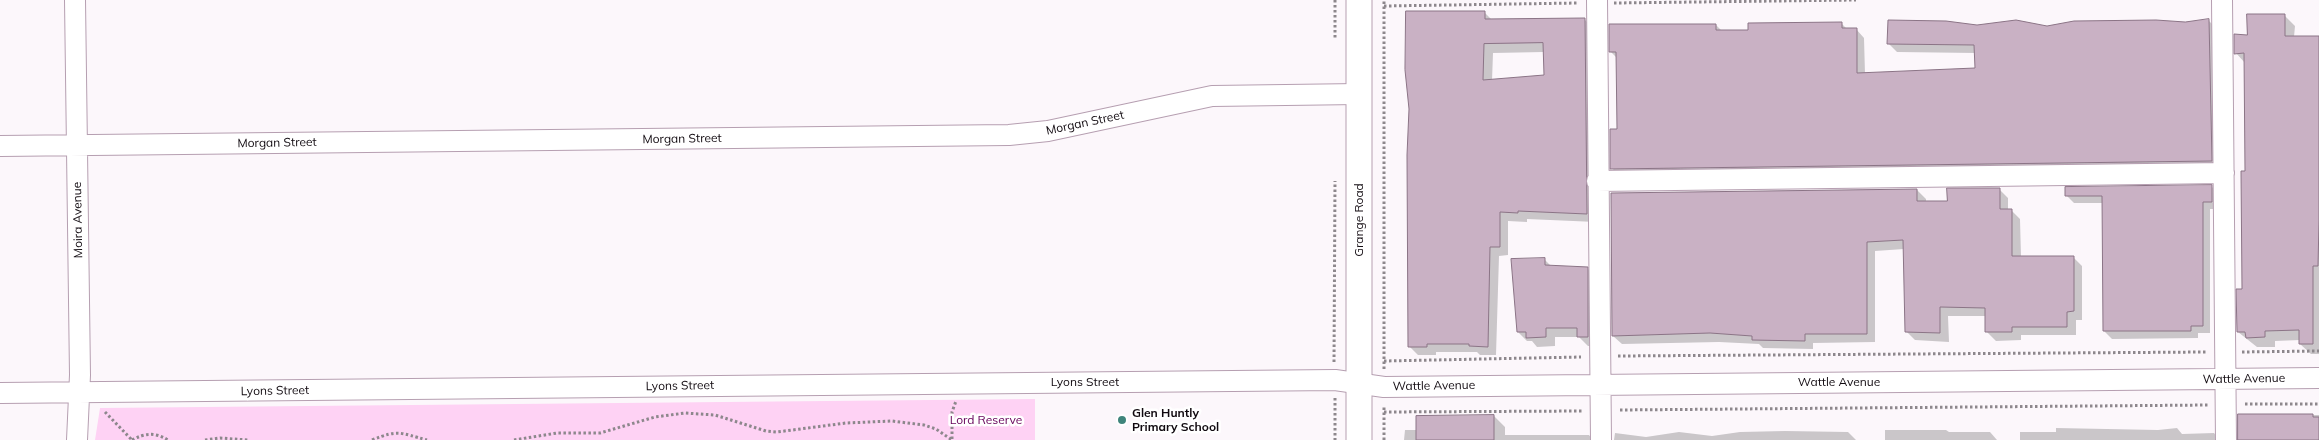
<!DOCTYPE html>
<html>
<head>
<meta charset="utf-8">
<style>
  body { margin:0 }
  canvas { display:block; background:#fcf7fb }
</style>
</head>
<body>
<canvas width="2319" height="440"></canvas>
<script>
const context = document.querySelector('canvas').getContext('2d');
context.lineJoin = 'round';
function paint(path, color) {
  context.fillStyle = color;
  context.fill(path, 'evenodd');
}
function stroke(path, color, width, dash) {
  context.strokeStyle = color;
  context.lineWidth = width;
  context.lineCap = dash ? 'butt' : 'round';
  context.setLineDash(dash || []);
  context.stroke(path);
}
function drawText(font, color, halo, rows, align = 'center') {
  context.font = font + ' Mulish,sans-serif';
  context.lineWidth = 5;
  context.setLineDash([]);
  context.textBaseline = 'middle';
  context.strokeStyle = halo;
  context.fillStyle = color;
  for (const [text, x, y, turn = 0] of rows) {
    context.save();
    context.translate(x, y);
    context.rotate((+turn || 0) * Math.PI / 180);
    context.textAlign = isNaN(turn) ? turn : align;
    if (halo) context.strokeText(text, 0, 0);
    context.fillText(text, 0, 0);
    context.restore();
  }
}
paint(new Path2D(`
  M1035,399V440H95L100,408Z`), '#fed2f4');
paint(new Path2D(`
  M1484,12L1492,20H1585L1594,29L1596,222L1527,219V222L1508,221V255L1499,256L1496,355H1480L1477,352H1436V355H1418L1409,346ZM1544,52L1545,77L1492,81L1493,53Z
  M2284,15L2295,26L2294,37H2319V354H2311L2300,344V340L2275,341V347H2257L2238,332L2243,290L2246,172L2245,63L2236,53L2249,36Z
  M2209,21L2217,29L2219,169L1620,177L1612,168L1619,130L1618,59L1611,52L1716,25L1722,31H1749L1841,23L1847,29H1856L1864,38L1865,74L1976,69V53L1897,52L1889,44L1977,27H2047Z
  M2211,186L2219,194V209H2210V333H2198V338L2112,339L2104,331L2103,203H2074L2066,195Z
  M1999,189L2008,198V210H2011L2020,219L2021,257H2073L2082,266V320H2076V335H2021V340L1996,341L1987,332V316H1948L1949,342L1915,340L1906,331L1904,249L1875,251V342L1813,343V349L1763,348L1759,344L1719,342L1622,344L1613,336L1917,190L1926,199V202H1948Z
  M1544,259L1551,266L1587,268L1597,278V346H1588L1579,337H1555V346L1537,347L1532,341H1527L1518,332Z
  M2319,415V440H2238L2239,416Z
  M1494,416L1505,427V435H1589L1593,440H1404L1405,430H1417Z
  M2056,428L2158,430L2177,428L2182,434L2214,433L2220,440H2020V432H2056Z
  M1885,430H1946L1949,432H1990L1997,440H1885Z
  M1785,431L1848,432L1856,440H1614L1615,433L1646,437L1679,432L1712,436L1740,432Z`), '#0003');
const building = new Path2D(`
  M1406,11H1485V19L1585,18L1587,214L1518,211V213L1500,212V247H1490L1488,347L1469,346V344H1427V347H1408L1407,155L1409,109L1405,70ZM1543,43L1544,75L1483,80L1484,44Z
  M2247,14H2285V36H2319V221L2318,266H2313V344H2299V330L2265,331V337L2246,338L2245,332H2237L2236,289H2242L2241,171H2245L2244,53L2234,54V34L2247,35Z
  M2209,19L2212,161L1610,169V129H1617L1616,52H1609V24H1716V30H1748V23L1842,22V28H1857V73L1975,68L1974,45L1887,44L1888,20L1946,21L1977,25L2016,20L2047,26L2074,21L2156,20L2185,22Z
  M2212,185V202H2203V326H2191V331H2103L2102,196H2065V187Z
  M1947,188H2000V209H2012V256H2074V311L2067,312V327H2012V332H1985V308L1940,307V333L1905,332L1903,240L1867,242V334H1805V341L1752,340V336L1710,333L1612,336L1611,193L1917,189V201H1947Z
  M1545,258V265L1588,267V337H1577V328H1546V337L1526,338V332H1517L1511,259Z
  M2238,414H2313V417H2319V440H2238Z
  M1494,415V440H1416V416Z`);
paint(building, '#c9b1c4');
stroke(building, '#8b7486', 1);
const minor = new Path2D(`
  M75,0L80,375L77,440
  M1597,0L1601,440
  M2222,0L2226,440
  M0,146L1009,135L1048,131L1212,96L1359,94
  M1597,181L2224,173
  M0,393L1335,380L1384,387L2319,378`);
const major = new Path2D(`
  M1359,440V0`);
stroke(minor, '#b69fb1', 22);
stroke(major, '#b69fb1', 27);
stroke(new Path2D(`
  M1335,0V39
  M1614,3L1856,0
  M1384,6L1578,3
  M2242,352L2319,351
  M1618,356L2206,352
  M1384,361L1581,357
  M1334,362L1335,181
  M1384,369V0
  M1335,398V440
  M2245,404H2319
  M1620,410L2208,405
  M105,412L132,440
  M1384,412L1583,411
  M952,439V412L956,401
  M132,440C145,433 155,432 168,440
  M205,440L220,438L248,440
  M372,440C399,429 400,433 427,440
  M514,440L557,433H600L655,417L685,413L715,415L766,431L777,432L846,423L892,421L924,425L936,429L952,440
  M1384,440V406`), '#8d878c', 3, [2.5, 2.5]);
stroke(minor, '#fff', 20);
stroke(major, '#fff', 25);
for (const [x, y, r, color] of [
  [1122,420,5,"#3f847b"]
]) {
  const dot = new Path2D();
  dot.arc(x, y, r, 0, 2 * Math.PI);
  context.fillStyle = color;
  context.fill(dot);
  stroke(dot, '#fff', 2);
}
drawText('12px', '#110a10', '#fff', [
  ["Morgan Street",1085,123,-12],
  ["Morgan Street",682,139,-1],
  ["Morgan Street",277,143,-1],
  ["Moira Avenue",78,220,-91],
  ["Grange Road",1359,220,-90],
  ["Wattle Avenue",2244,379,-1],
  ["Lyons Street",1085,382],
  ["Wattle Avenue",1839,382],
  ["Lyons Street",680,386,-1],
  ["Wattle Avenue",1434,386,-1],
  ["Lyons Street",275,391,-1]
]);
drawText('bold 12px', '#110a10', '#fff', [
  ["Glen Huntly",1132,413],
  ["Primary School",1132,427]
], 'left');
drawText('12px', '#65025a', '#fff', [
  ["Lord Reserve",986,420]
]);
</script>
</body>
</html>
